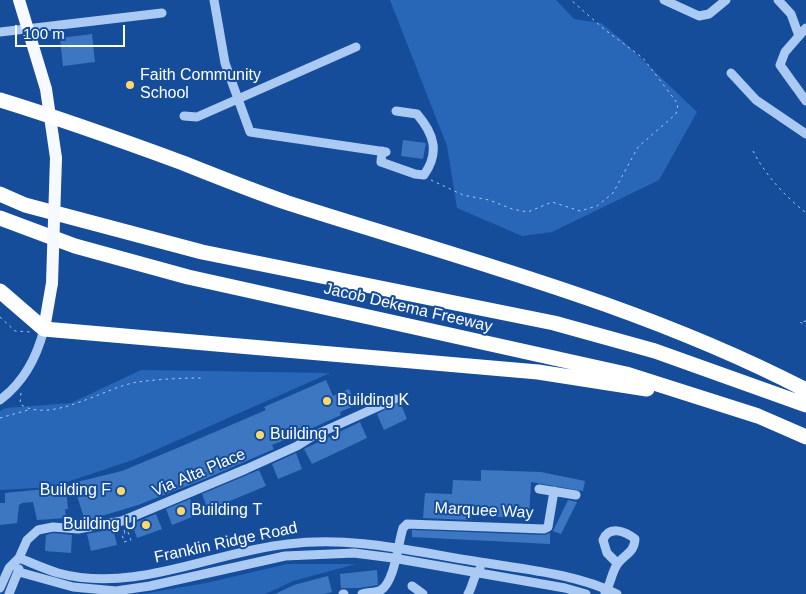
<!DOCTYPE html>
<html>
<head>
<meta charset="utf-8">
<style>
  body { margin:0 }
  #map { position:relative; width:806px; height:594px; overflow:hidden; background:#154d9a; font-family:Helvetica,sans-serif }
  canvas { display:block }
  .scale { position:absolute; left:15px; top:25px; width:110px; height:22px; box-sizing:border-box; border:2px solid #fff; border-top:0; padding-left:6px; font-size:15px; line-height:18px; white-space:nowrap; color:#fff; -webkit-text-stroke:4px #154d9a; paint-order:stroke }
</style>
</head>
<body>
<div id="map">
<canvas width="806" height="594"></canvas>
<div class="scale">100 m</div>
</div>
<script>
const context = document.querySelector('canvas').getContext('2d');
context.lineJoin = 'round';
function paint(path, color) {
  context.fillStyle = color;
  context.fill(path, 'evenodd');
}
function stroke(path, color, width, dash) {
  context.strokeStyle = color;
  context.lineWidth = width;
  context.lineCap = dash ? 'butt' : 'round';
  context.setLineDash(dash || []);
  context.stroke(path);
}
function drawText(font, color, halo, rows, align = 'center') {
  context.font = font + ' Helvetica,sans-serif';
  context.lineWidth = 4;
  context.setLineDash([]);
  context.textBaseline = 'middle';
  context.strokeStyle = halo;
  context.fillStyle = color;
  for (const [text, x, y, turn = 0] of rows) {
    context.save();
    context.translate(x, y);
    context.rotate((+turn || 0) * Math.PI / 180);
    context.textAlign = isNaN(turn) ? turn : align;
    if (halo) context.strokeText(text, 0, 0);
    context.fillText(text, 0, 0);
    context.restore();
  }
}
paint(new Path2D(`
  M390,0H556L574,19L601,23L623,41L697,112L659,180L552,232L522,236L457,208L447,146Z
  M141,370L330,373L133,460L52,487L0,490V411L6,408L71,403Z
  M287,564H356L293,581L265,594H142L206,583Z`), '#2867b8');
paint(new Path2D(`
  M92,34L95,62L63,66L60,38Z
  M403,140L426,143L423,159L401,156Z
  M326,380L333,396L349,389L356,405L340,412L341,415L297,435L295,432L288,436L289,438L272,445L274,449L205,479L138,505L85,521L73,483L122,471L175,449L266,410L264,407Z
  M400,402L407,419L384,430L377,414Z
  M360,422L367,438L312,464L304,449Z
  M296,453L302,469L278,479L272,464Z
  M259,470L266,486L208,510L202,494Z
  M481,470L541,472L585,481L583,491L531,482L529,518L472,516L471,520L423,518L425,493L452,494L453,480L481,481Z
  M66,487L68,509H65L66,518L37,520L33,502L22,503L19,505L17,523L0,525V503H5V493Z
  M190,499L197,515L172,525L166,509Z
  M568,500L577,502L561,534L553,531Z
  M156,514L162,529L137,538L132,524Z
  M113,529L117,545L91,551L87,534Z
  M412,530L544,535L550,533V544L412,537Z
  M53,533L72,535L71,553L45,551L46,535Z
  M377,570L378,585L359,588H341L340,574Z
  M328,576L332,592L324,594H275L294,585Z`), '#3e77c1');
stroke(new Path2D(`
  M753,151C766,176 785,196 806,213
  M431,180L463,195L489,200L512,209L528,212L552,202L580,211L597,206L613,193L638,147L676,114L678,104L643,58L605,30L571,0
  M0,317L15,331L31,332
  M806,321L800,322L806,326
  M21,393L20,404C51,425 104,387 138,382C159,379 182,378 204,378
  M0,418L28,410
  M124,530L125,533L128,532L131,540L124,542L122,534L125,533`), '#aac9f3', 1, [2.5, 4]);
stroke(new Path2D(`
  M214,0L225,63L250,132L386,152
  M664,0L699,16L709,14L726,0
  M778,0L791,14L799,36
  M806,28L785,52L780,65L806,101
  M0,32L162,13
  M731,73L756,100L806,134
  M184,116L197,117L356,47
  M382,151L381,162L415,174L424,175C440,152 434,134 417,114L396,111
  M0,400C24,382 37,357 44,329
  M539,489L576,495
  M19,558C32,563 45,569 58,573C135,594 212,552 288,544C352,536 411,551 474,561C521,569 574,573 617,594
  M19,572L73,587L116,591L150,586L285,556L354,553L393,558L565,588L586,594
  M412,586L423,594
  M0,588L9,568L19,558L27,540L38,530L53,527L78,529L122,521L246,469L297,446L313,436L395,399
  M605,593C611,584 612,569 619,562C627,553 634,552 635,539C625,531 609,525 603,540L607,553L617,563
  M9,594L19,569
  M343,594H344
  M362,594C368,592 375,593 381,590C395,581 398,543 403,528L407,524L544,529L548,527L554,491
  M468,594C473,586 474,573 480,569`), '#aac9f3', 9);
stroke(new Path2D(`
  M19,0L46,89L56,158
  M44,329L52,283`), '#f6f9ff', 12);
stroke(new Path2D(`
  M0,100C62,119 123,141 183,163C218,177 253,191 288,203C463,259 642,305 806,390
  M0,194L25,205L202,252L554,323L655,351L806,405
  M0,218L75,246L188,277L626,374L758,416L806,437
  M0,291L44,329L538,372L647,389`), '#fff', 15);
stroke(new Path2D(`
  M52,283L56,158`), '#f6f9ff', 12);
for (const [x, y, r, color] of [
  [130,85,5,"#ffd76c"],
  [327,401,5,"#ffd76c"],
  [260,435,5,"#ffd76c"],
  [121,491,5,"#ffd76c"],
  [181,511,5,"#ffd76c"],
  [146,525,5,"#ffd76c"]
]) {
  const dot = new Path2D();
  dot.arc(x, y, r, 0, 2 * Math.PI);
  context.fillStyle = color;
  context.fill(dot);
  stroke(dot, '#154d9a', 2);
}
drawText('16px', '#fff', '#154d9a', [
  ["Faith Community",140,76],
  ["School",140,94],
  ["Building K",337,401],
  ["Building J",270,435],
  ["Building F",111,491,"right"],
  ["Building T",191,511],
  ["Building U",136,525,"right"]
], 'left');
drawText('16px', '#fff', '#154d9a', [
  ["Jacob Dekema Freeway",408,308,13],
  ["Via Alta Place",199,473,-23],
  ["Marquee Way",484,511,3],
  ["Franklin Ridge Road",226,543,-12]
]);
</script>
</body>
</html>
